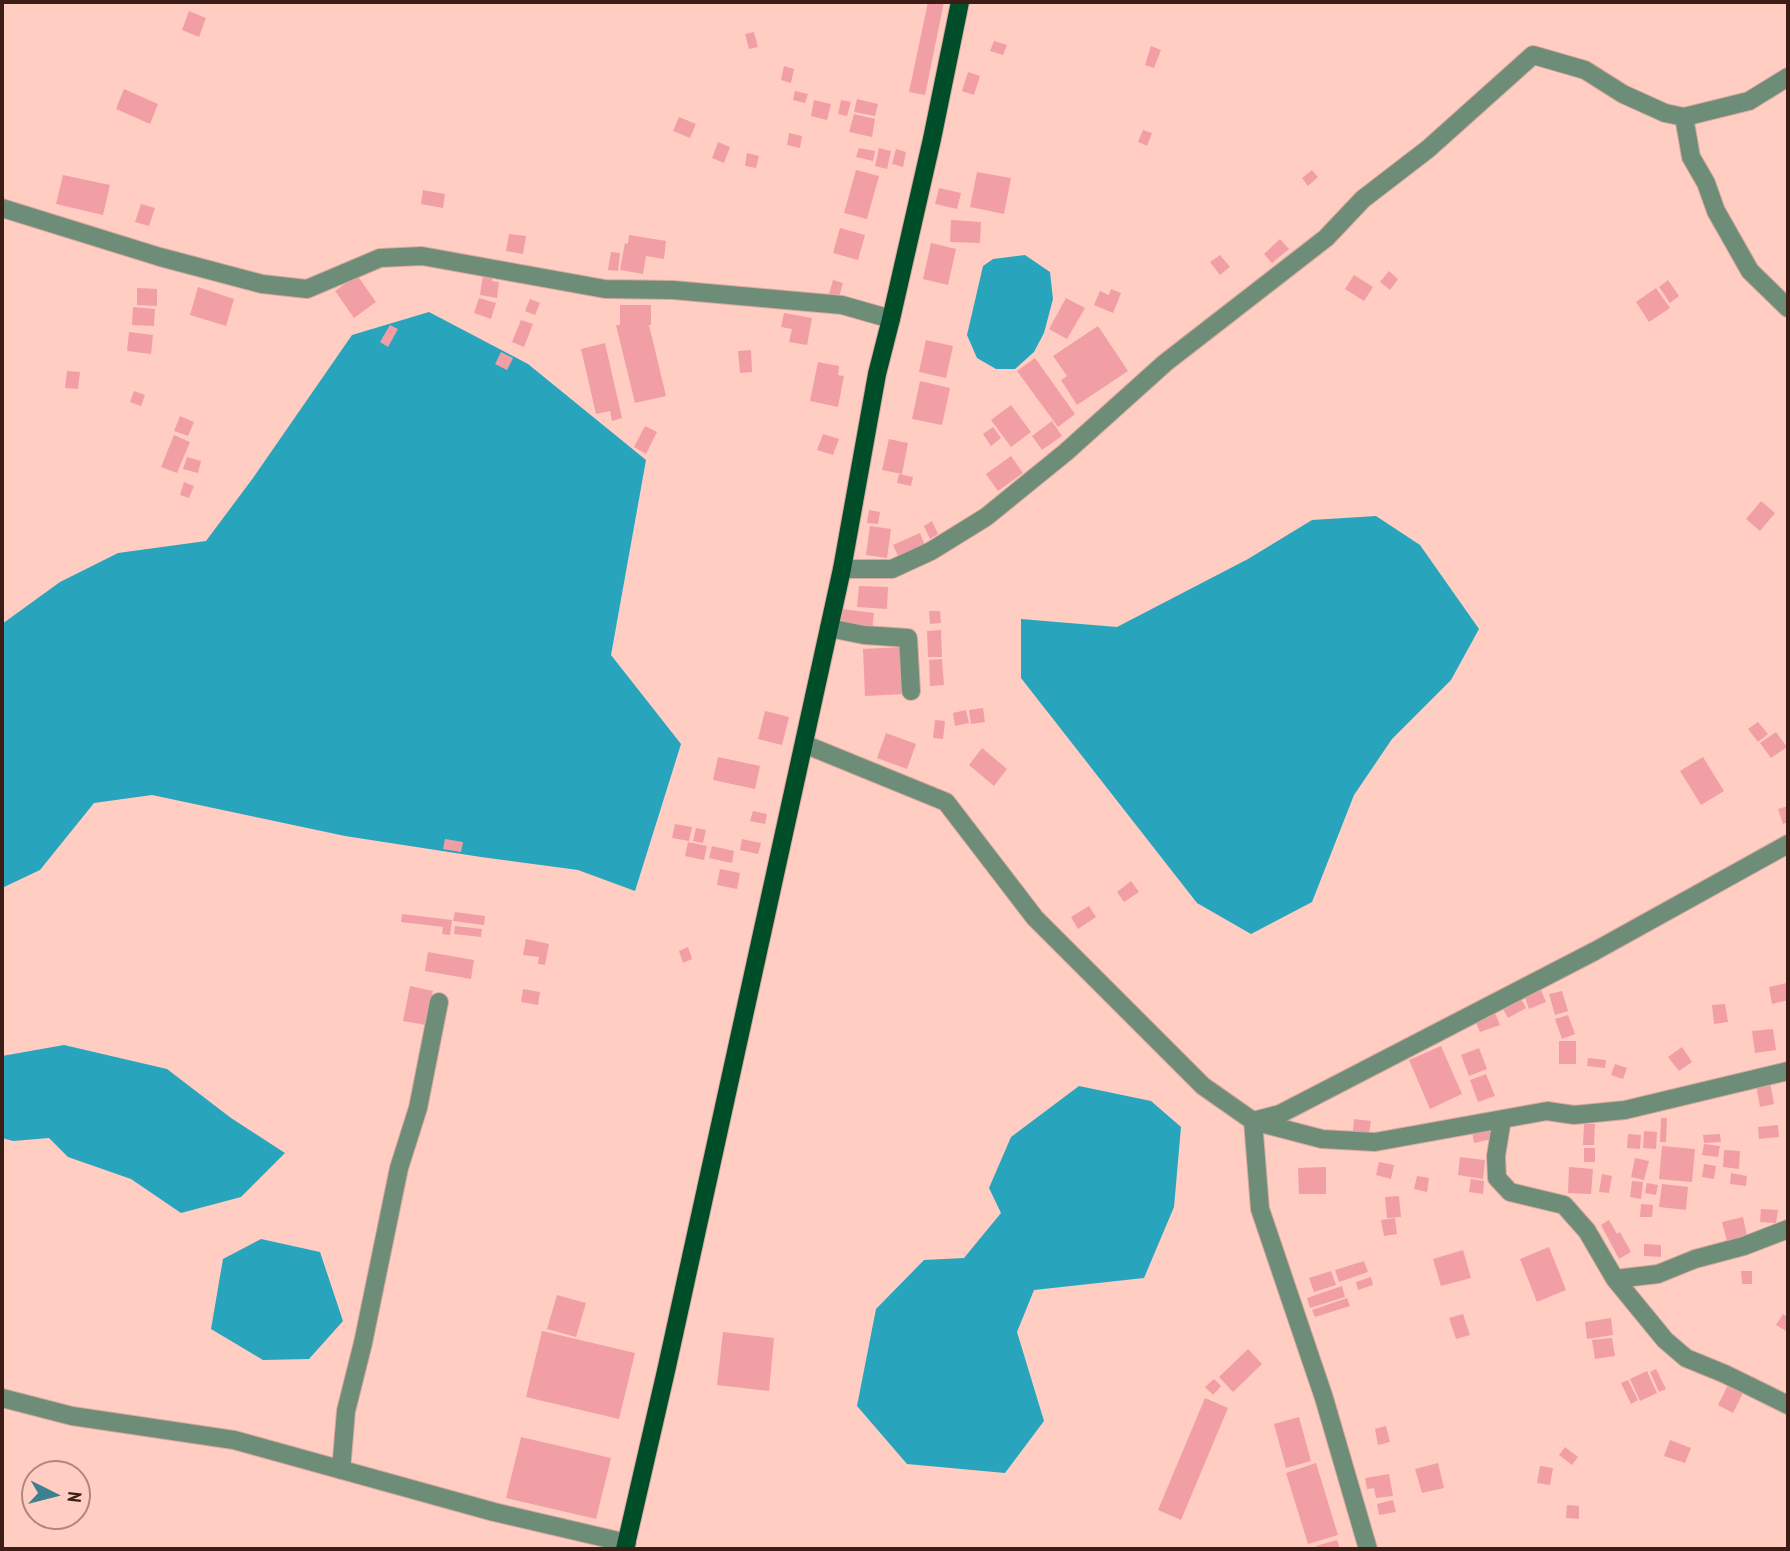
<!DOCTYPE html>
<html>
<head>
<meta charset="utf-8">
<style>
  body { margin:0 }
  #map { position:relative; width:1790px; height:1551px; overflow:hidden; background:#ffcdc1; font-family:"PT Sans Narrow",sans-serif }
  canvas { display:block }
  .frame { position:absolute; inset:0; border:4px solid #3b1d16; pointer-events:none }
  .north { position:absolute; left:21px; top:1460px; width:70px; height:70px; box-sizing:border-box; background:#ffcdc1; border:2px solid #b1877d; border-radius:50%; rotate:96deg; font-size:19px; font-weight:700; line-height:28px; text-align:center; color:#3b1d16 }
  .north::after { content:''; display:block; margin:auto; width:24px; height:32px; background:#3d8090; clip-path:polygon(50% 0,100% 100%,50% 72%,0 100%) }
</style>
</head>
<body>
<div id="map">
<canvas width="1790" height="1551"></canvas>
<div class="frame"></div>
<div class="north">N</div>
</div>
<script>
const context = document.querySelector('canvas').getContext('2d');
context.lineJoin = 'round';
function paint(path, color) {
  context.fillStyle = color;
  context.fill(path, 'evenodd');
}
function stroke(path, color, width, dash) {
  context.strokeStyle = color;
  context.lineWidth = width;
  context.lineCap = dash ? 'butt' : 'round';
  context.setLineDash(dash || []);
  context.stroke(path);
}
paint(new Path2D(`
  M1025,255L1050,272L1053,299L1044,333L1034,352L1015,369H996L977,358L967,335L983,266L993,259Z
  M429,312L528,364L646,460L611,655L681,744L635,891L578,870L481,857L345,836L152,795L94,803L40,870L2,888V624L60,582L118,553L206,541L253,478L352,335Z
  M1376,516L1420,545L1479,629L1451,680L1392,739L1354,795L1312,902L1251,934L1197,903L1021,678V619L1117,627L1248,559L1312,520Z
  M64,1045L167,1069L231,1118L285,1153L241,1197L181,1213L131,1179L68,1157L49,1138L13,1141L2,1138V1056Z
  M1079,1086L1151,1101L1181,1127L1174,1207L1144,1278L1034,1290L1017,1332L1044,1421L1005,1473L907,1464L857,1406L876,1309L924,1260L964,1258L1001,1213L989,1188L1011,1137Z
  M261,1239L320,1252L343,1321L309,1359L263,1360L211,1329L223,1259Z`), '#29a4bd');
paint(new Path2D(`
  M928,2H944L925,95L909,92Z
  M189,11L206,18L199,37L182,30Z
  M754,32L758,47L749,49L745,34Z
  M994,41L1007,45L1003,55L990,51Z
  M1151,46L1161,50L1154,68L1145,65Z
  M784,66L794,69L791,83L781,80Z
  M968,72L980,76L974,95L962,91Z
  M124,89L158,104L150,124L116,109Z
  M795,91L808,94L805,103L793,100Z
  M857,99L878,104L875,116L854,112Z
  M814,100L831,104L827,120L811,116Z
  M841,100L851,102L847,116L838,114Z
  M854,114L875,119L872,137L849,132Z
  M679,117L696,124L690,138L673,131Z
  M1143,130L1152,133L1147,146L1138,142Z
  M789,133L802,136L800,148L787,145Z
  M718,142L730,147L724,163L712,158Z
  M859,148L875,151L873,161L856,157Z
  M879,148L891,151L887,169L875,166Z
  M896,149L906,152L903,167L892,164Z
  M747,153L759,156L756,168L745,166Z
  M856,170L879,176L867,219L844,213Z
  M1312,170L1318,177L1308,186L1302,178Z
  M977,172L1011,178L1004,214L970,207Z
  M63,175L110,185L103,215L56,204Z
  M939,188L961,193L957,209L935,204Z
  M423,190L445,194L443,208L421,204Z
  M141,204L155,208L149,226L135,222Z
  M951,220L981,222L980,243L950,242Z
  M840,228L865,235L858,260L833,253Z
  M509,234L526,236L523,254L506,251Z
  M629,235L666,241L664,259L646,256L643,274L620,270L625,243L628,244Z
  M1280,239L1289,249L1272,263L1264,254Z
  M931,243L956,249L948,285L923,279Z
  M611,252L620,253L618,271L608,270Z
  M1220,255L1230,267L1220,275L1210,262Z
  M1389,271L1398,279L1390,290L1380,282Z
  M357,275L376,302L354,318L335,291Z
  M483,275L493,277L492,281L499,282L497,298L480,295Z
  M1354,275L1373,287L1364,301L1345,289Z
  M833,280L843,283L839,297L829,294Z
  M1668,280L1679,296L1670,303L1659,287Z
  M198,287L234,299L226,326L190,315Z
  M137,288L157,289V306L137,305Z
  M1656,288L1670,308L1649,322L1636,302Z
  M1111,289L1121,293L1113,313L1094,305L1100,291L1109,295Z
  M479,298L496,303L491,319L474,313Z
  M1066,298L1085,308L1067,339L1049,329Z
  M530,299L540,303L535,315L525,311Z
  M620,305H651V325H649L666,396L635,403L616,325H620Z
  M133,307L155,309L154,326L132,325Z
  M784,313L812,318L807,345L789,342L792,329L781,327Z
  M521,320L533,324L524,347L512,342Z
  M390,325L398,329L388,347L380,342Z
  M1098,326L1128,371L1077,405L1061,380L1067,376L1053,356Z
  M129,332L153,335L151,354L127,351Z
  M926,340L953,346L946,378L919,372Z
  M605,343L622,418L612,421L610,411L596,414L581,349Z
  M751,350L752,372L740,373L738,351Z
  M501,352L513,358L507,370L495,364Z
  M1035,358L1075,414L1058,427L1017,371Z
  M818,362L839,366L838,375L844,376L838,407L810,401Z
  M67,371L80,372L78,389L65,388Z
  M920,381L950,388L942,425L912,419Z
  M134,391L145,395L141,406L130,402Z
  M1011,405L1031,432L1011,447L991,420Z
  M180,416L194,422L188,436L174,431Z
  M1052,421L1062,436L1042,450L1032,436Z
  M645,426L657,432L646,454L634,447Z
  M993,427L1001,438L991,446L983,434Z
  M823,434L839,439L833,455L817,450Z
  M174,435L190,442L177,473L161,467Z
  M889,439L908,443L902,474L882,470Z
  M1011,456L1023,473L998,491L986,474Z
  M187,457L201,461L198,473L183,469Z
  M899,474L913,477L911,486L897,483Z
  M184,482L194,486L189,498L180,495Z
  M1761,501L1775,513L1760,531L1746,519Z
  M869,510L880,512L878,524L867,523Z
  M932,521L938,534L930,539L924,526Z
  M870,526L891,529L887,558L866,555Z
  M920,533L925,546L899,558L893,545Z
  M859,586L888,587L887,609L857,607Z
  M842,609L874,613L872,631L843,628L844,621L840,620Z
  M929,611H940L941,623L930,624Z
  M941,630L942,657H928L927,631Z
  M902,647L904,694L865,696L863,649Z
  M942,659L944,685L930,686L929,660Z
  M983,708L985,722L971,724L969,710Z
  M966,710L969,723L955,726L953,713Z
  M765,711L789,717L782,745L758,739Z
  M935,720L945,721L943,739L933,738Z
  M1758,722L1768,734L1758,742L1748,729Z
  M1776,732L1787,747L1771,758L1760,743Z
  M886,733L916,744L907,769L877,758Z
  M982,748L1007,769L994,786L969,765Z
  M718,757L760,766L755,789L713,780Z
  M1703,757L1724,791L1701,805L1680,771Z
  M1788,806V822L1783,824L1778,809Z
  M753,811L767,814L765,824L750,821Z
  M675,824L692,827L689,841L672,838Z
  M696,828L706,830L703,843L693,841Z
  M445,839L463,842L461,852L443,849Z
  M742,839L761,843L758,854L740,850Z
  M688,842L707,846L704,860L685,856Z
  M712,846L734,851L732,863L709,858Z
  M720,869L740,873L737,889L717,885Z
  M1131,881L1139,892L1124,902L1117,892Z
  M1089,906L1096,917L1078,929L1071,917Z
  M455,912L485,916L484,925L453,921Z
  M402,914L452,920L450,935L442,934L443,927L401,922Z
  M455,926L482,929L481,937L454,934Z
  M526,939L549,944L545,965L538,964L539,957L523,955Z
  M688,947L692,959L683,963L679,951Z
  M428,952L474,960L471,979L425,971Z
  M1787,983L1788,1000L1772,1004L1769,987Z
  M410,986L433,991L426,1025L403,1021Z
  M1540,988L1546,1002L1529,1009L1524,994Z
  M523,989L540,992L538,1005L521,1002Z
  M1562,991L1568,1011L1555,1015L1549,994Z
  M1520,997L1526,1008L1508,1018L1502,1007Z
  M1725,1004L1728,1022L1714,1024L1712,1005Z
  M1495,1013L1500,1025L1480,1032L1475,1020Z
  M1568,1015L1575,1034L1562,1039L1555,1019Z
  M1773,1029L1776,1050L1755,1053L1752,1031Z
  M1559,1041H1576V1064H1559Z
  M1441,1046L1462,1094L1430,1109L1409,1060Z
  M1682,1047L1692,1062L1679,1071L1668,1057Z
  M1479,1048L1487,1069L1469,1076L1461,1055Z
  M1588,1058L1606,1060L1605,1068L1587,1066Z
  M1615,1064L1627,1068L1623,1079L1611,1075Z
  M1486,1074L1495,1096L1478,1102L1470,1080Z
  M1770,1082L1774,1104L1760,1107L1756,1085Z
  M1661,1118H1667L1666,1142H1660Z
  M1354,1119L1371,1121L1369,1133L1353,1131Z
  M1584,1124H1595L1594,1145H1583Z
  M1778,1125L1779,1137L1759,1139L1758,1127Z
  M1489,1127L1492,1139L1474,1143L1472,1130Z
  M1644,1131L1657,1132L1656,1149L1643,1148Z
  M1628,1134L1641,1135L1640,1149L1627,1148Z
  M1720,1134L1721,1142L1704,1143L1703,1135Z
  M1704,1144L1720,1146L1718,1157L1702,1155Z
  M1662,1146L1695,1149L1692,1182L1659,1179Z
  M1584,1148H1595V1162H1584Z
  M1724,1150L1740,1151L1739,1169L1723,1167Z
  M1460,1157L1485,1160L1483,1179L1458,1175Z
  M1635,1158L1649,1161L1644,1180L1631,1177Z
  M1379,1162L1394,1165L1391,1179L1376,1175Z
  M1704,1164L1716,1166L1714,1179L1702,1177Z
  M1326,1167V1194H1299L1298,1168Z
  M1569,1167L1593,1169L1591,1194L1568,1193Z
  M1731,1173L1747,1176L1746,1186L1730,1184Z
  M1602,1174L1612,1176L1609,1193L1599,1192Z
  M1417,1176L1429,1178L1427,1192L1414,1189Z
  M1471,1179L1484,1181L1483,1194L1469,1192Z
  M1632,1181L1643,1182L1641,1199L1630,1197Z
  M1647,1183L1658,1185L1656,1195L1645,1193Z
  M1662,1184L1688,1187L1686,1210L1659,1207Z
  M1399,1196L1401,1217L1387,1218L1385,1197Z
  M1641,1204L1653,1205L1652,1217H1640Z
  M1761,1209L1778,1210L1776,1223L1760,1222Z
  M1743,1217L1747,1236L1727,1241L1722,1222Z
  M1395,1218L1397,1234L1384,1236L1381,1220Z
  M1609,1220L1617,1234L1620,1232L1631,1252L1619,1259L1601,1225Z
  M1644,1244L1661,1245V1257L1644,1256Z
  M1549,1247L1566,1290L1537,1302L1520,1259Z
  M1463,1250L1471,1278L1441,1286L1433,1259Z
  M1364,1261L1368,1272L1339,1282L1335,1270Z
  M1331,1271L1336,1285L1314,1292L1309,1278Z
  M1741,1271H1752V1284H1742Z
  M1371,1277L1373,1285L1358,1290L1356,1282Z
  M1342,1286L1345,1297L1310,1308L1307,1298Z
  M557,1295L586,1303L576,1337L547,1329Z
  M1347,1298L1350,1306L1315,1317L1312,1310Z
  M1463,1314L1470,1335L1456,1339L1449,1318Z
  M1783,1314L1788,1317V1332L1776,1325Z
  M1611,1318L1613,1335L1587,1339L1585,1322Z
  M542,1331L635,1353L619,1419L526,1397Z
  M723,1332L774,1338L769,1391L717,1385Z
  M1612,1338L1615,1356L1595,1359L1592,1340Z
  M1248,1349L1262,1364L1233,1392L1219,1377Z
  M1656,1369L1666,1389L1659,1392L1650,1372Z
  M1647,1371L1657,1393L1640,1401L1630,1379Z
  M1214,1379L1221,1386L1213,1395L1205,1387Z
  M1628,1380L1638,1400L1631,1404L1621,1383Z
  M1730,1381L1745,1389L1733,1413L1718,1405Z
  M1205,1398L1228,1408L1181,1520L1158,1510Z
  M1299,1417L1311,1461L1286,1468L1274,1424Z
  M1386,1426L1390,1442L1378,1445L1375,1429Z
  M521,1437L611,1458L596,1519L506,1498Z
  M1670,1440L1691,1448L1685,1463L1664,1456Z
  M1565,1447L1578,1457L1572,1465L1559,1455Z
  M1316,1463L1338,1535L1308,1544L1286,1473Z
  M1438,1463L1444,1488L1422,1493L1415,1469Z
  M1540,1466L1553,1468L1550,1485L1537,1483Z
  M1389,1474L1393,1496L1376,1498L1374,1488L1367,1489L1365,1478Z
  M1393,1500L1396,1512L1379,1515L1377,1504Z
  M1567,1505L1579,1506V1519L1566,1518Z
  M1337,1540L1340,1549H1317L1316,1546Z`), '#f19fa5');
const minor = new Path2D(`
  M1684,117L1691,157L1706,183L1716,211L1750,271L1788,308
  M2,208L160,257L262,284L307,289L380,258L422,256L605,289L673,290L842,305L891,319
  M842,569H892L931,551L986,517L1066,452L1165,363L1326,238L1363,199L1428,149L1533,55L1585,70L1623,94L1665,113L1684,117L1749,101L1788,77
  M829,628L864,635L908,638L911,691
  M804,744L946,802L1035,918L1203,1086L1253,1121L1322,1139L1375,1142L1547,1111L1574,1115L1625,1110L1788,1071
  M1502,1119L1496,1156L1497,1178L1510,1192L1564,1205L1587,1231L1615,1279L1665,1340L1686,1358L1725,1374L1788,1405
  M1615,1279L1658,1274L1695,1259L1744,1246L1788,1229
  M2,1398L72,1416L234,1440L494,1512L627,1543
  M341,1470L346,1411L363,1343L399,1168L418,1108L439,1002
  M1368,1549L1324,1398L1260,1209L1253,1121L1280,1114L1595,951L1788,844`);
const major = new Path2D(`
  M625,1549L666,1371L842,569L877,374L891,319L932,139L960,2`);
stroke(minor, '#d8aa9f', 20);
stroke(major, '#d8aa9f', 20);
stroke(minor, '#6e8d78', 18);
stroke(major, '#004d29', 18);
</script>
</body>
</html>
